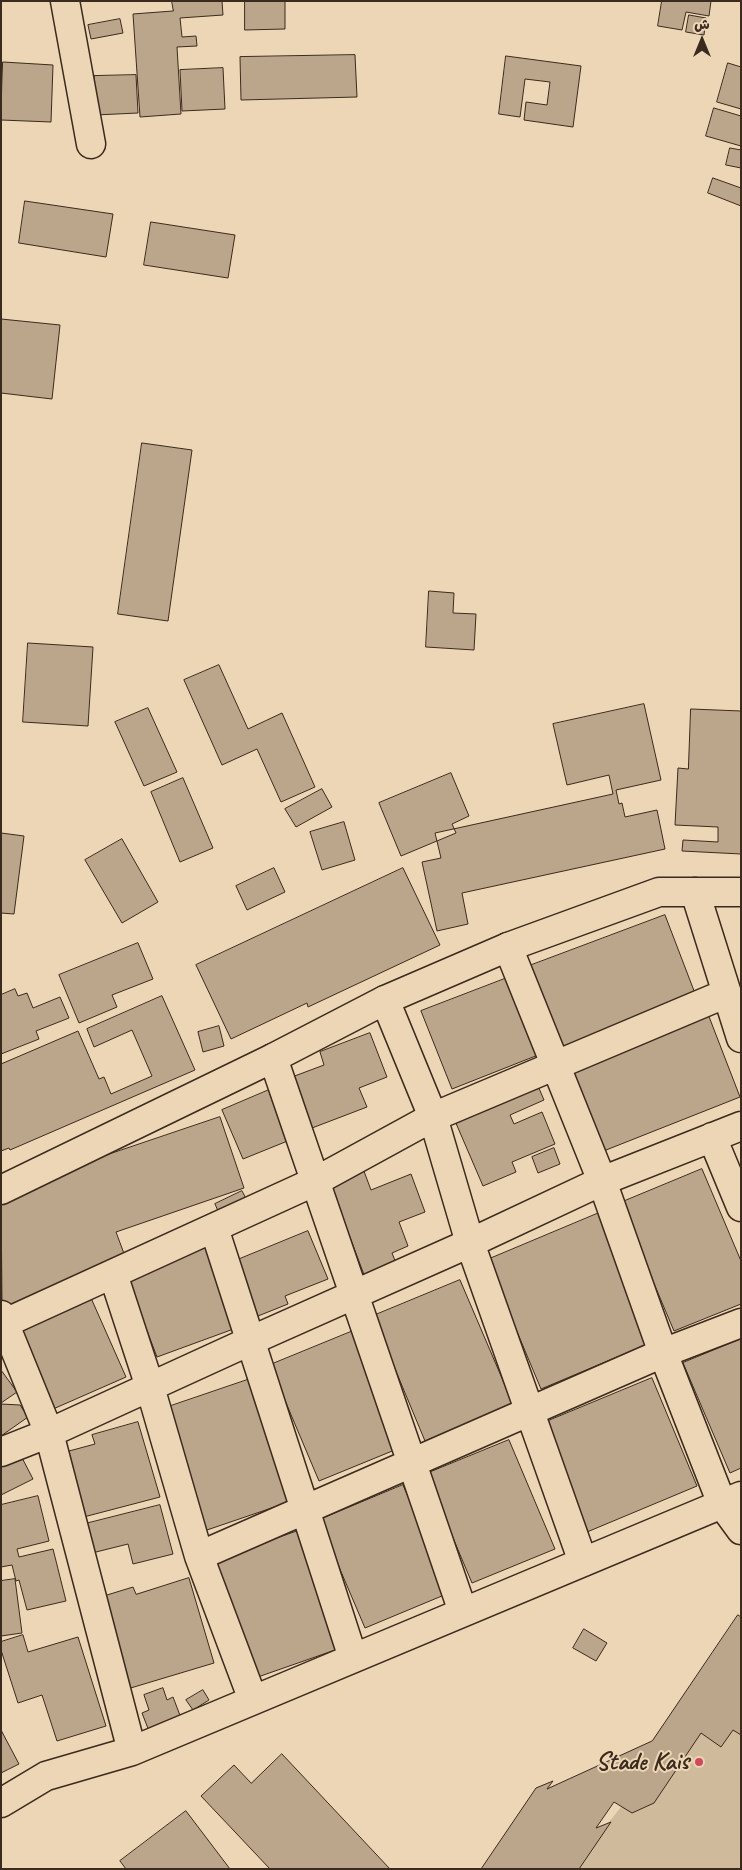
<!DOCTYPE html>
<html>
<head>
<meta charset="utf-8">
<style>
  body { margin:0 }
  #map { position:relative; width:742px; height:1870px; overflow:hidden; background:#ecd6b5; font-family:Caveat,"Playpen Sans Arabic",sans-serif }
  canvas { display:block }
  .frame { position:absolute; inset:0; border:2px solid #3b2a1e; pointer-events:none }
  .north { position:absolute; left:677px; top:15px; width:50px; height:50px; -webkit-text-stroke:4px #ecd6b5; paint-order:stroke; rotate:0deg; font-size:14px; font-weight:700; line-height:20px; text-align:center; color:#3b2a1e }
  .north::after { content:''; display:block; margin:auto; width:18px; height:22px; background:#3b2a1e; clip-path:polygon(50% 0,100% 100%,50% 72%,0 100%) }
</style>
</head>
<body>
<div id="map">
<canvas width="742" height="1870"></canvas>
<div class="frame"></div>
<div class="north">ش</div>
</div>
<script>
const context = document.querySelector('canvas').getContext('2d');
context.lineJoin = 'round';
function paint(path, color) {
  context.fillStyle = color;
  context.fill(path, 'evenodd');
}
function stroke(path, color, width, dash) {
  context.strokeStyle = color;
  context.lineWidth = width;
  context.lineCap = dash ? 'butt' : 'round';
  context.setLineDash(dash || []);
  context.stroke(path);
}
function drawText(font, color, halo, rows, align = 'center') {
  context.font = font + ' Caveat,sans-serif';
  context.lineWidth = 4;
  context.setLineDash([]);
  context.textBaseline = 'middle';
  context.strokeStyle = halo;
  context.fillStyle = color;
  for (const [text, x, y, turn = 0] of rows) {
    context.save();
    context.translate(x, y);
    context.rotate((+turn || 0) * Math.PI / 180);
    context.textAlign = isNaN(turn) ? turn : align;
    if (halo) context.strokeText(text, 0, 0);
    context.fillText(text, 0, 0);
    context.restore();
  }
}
paint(new Path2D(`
  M741,1655V1869H572Z`), '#d0ba9c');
const building = new Path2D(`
  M172,1H222L223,15L180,18L182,37L196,36L197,46L177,47L181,114L140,117L133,14L173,11Z
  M245,1H285V29L245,30Z
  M662,1H711L709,16L686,12L682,30L658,26Z
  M689,15L706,18L704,35L686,32Z
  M120,19L123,33L91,39L88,25Z
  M355,55L357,97L241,100L240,57Z
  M506,56L581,66L573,127L524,120L526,102L547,105L550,82L525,79L520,117L499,114Z
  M3,62L53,65L51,122L1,120Z
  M728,63L741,67V109L717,102Z
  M223,68L225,109L182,111L180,70Z
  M136,75L138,113L95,115L94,76Z
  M714,108L741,116V146L706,136Z
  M730,148L741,150V168L726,165Z
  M713,178L741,188V206L708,193Z
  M25,201L113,214L106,257L19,243Z
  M151,222L235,235L228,278L144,265Z
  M1,319L60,325L52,399L1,393Z
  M142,443L192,450L168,621L118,614Z
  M429,591L454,593L453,613L476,614L474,650L426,647Z
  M28,643L93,647L88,726L23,722Z
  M219,665L248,729L282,713L315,787L281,802L257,749L222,765L184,680Z
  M644,704L661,780L616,790L619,804L622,803L625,817L657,810L665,849L462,893L468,924L437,931L422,862L441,858L435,833L613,794L609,775L567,785L553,724Z
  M148,708L177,772L144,786L115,722Z
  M691,709L741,711V854L682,851L683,840L718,842V827L675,825L678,768L688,769Z
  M451,773L469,816L452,824L456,833L401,856L379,803Z
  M183,778L213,848L180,862L151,792Z
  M322,789L332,807L296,827L285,809Z
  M344,822L355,860L322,870L310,832Z
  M1,833L24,836L14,914L1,913Z
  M122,839L158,902L122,923L85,860Z
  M274,868L285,892L247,910L236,886Z
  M403,868L440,945L308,1007L307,1003L231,1039L196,965Z
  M665,915L696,996L560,1048L529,966Z
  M138,943L153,979L112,995L117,1007L79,1023L59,975Z
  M507,978L538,1055L452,1089L421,1011Z
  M15,989L18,996L27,993L33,1008L60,997L69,1018L36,1031L39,1039L1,1054V995Z
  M162,996L195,1070L10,1150L9,1148L1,1151V1064L78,1031L99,1079L104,1077L111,1094L152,1076L132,1030L94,1047L87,1029Z
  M708,1014L740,1097L601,1152L569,1070Z
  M219,1026L224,1046L203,1052L198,1032Z
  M370,1033L387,1077L359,1088L367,1107L312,1128L292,1077L324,1065L320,1052Z
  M532,1072L544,1100L510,1115L514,1124L542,1112L555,1144L512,1162L516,1172L483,1186L449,1107Z
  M269,1090L290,1140L243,1159L222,1110Z
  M220,1117L244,1188L116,1232L129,1267L2,1310L1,1191Z
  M554,1148L560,1164L538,1173L532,1157Z
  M362,1166L371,1190L411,1174L425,1212L399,1222L408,1246L392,1253L398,1268L366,1280L328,1179Z
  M702,1169L741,1261V1304L674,1331L620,1203Z
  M242,1191L249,1204L221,1218L215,1204Z
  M599,1213L653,1342L541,1389L487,1260Z
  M308,1231L328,1279L285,1296L288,1304L253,1318L230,1263Z
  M208,1243L239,1327L157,1357L125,1273Z
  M460,1280L513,1404L425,1441L373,1316Z
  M91,1298L126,1377L44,1413L14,1331Z
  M353,1331L402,1447L319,1481L270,1365Z
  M741,1339V1468L730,1473L683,1363Z
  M1,1370L17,1392L1,1403Z
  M253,1378L295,1500L204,1531L162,1409Z
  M652,1378L697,1486L587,1532L541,1424Z
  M1,1404L20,1405L28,1417L1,1436Z
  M138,1422L160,1497L76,1519L58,1454L95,1444L92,1435Z
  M509,1440L555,1549L472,1583L426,1474Z
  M19,1452L33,1479L1,1495V1461Z
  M403,1485L449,1593L365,1628L319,1520Z
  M38,1496L49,1541L17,1549L19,1557L53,1549L66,1601L27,1610L19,1580L16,1581L12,1565L1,1567V1505Z
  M160,1505L173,1554L133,1564L128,1544L84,1555L77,1526Z
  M298,1531L338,1649L255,1678L215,1560Z
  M189,1578L214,1663L124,1690L94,1599L133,1587L136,1594Z
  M15,1579L22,1633L1,1636V1581Z
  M738,1615L741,1617V1735L733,1730L721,1747L701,1733L654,1803L632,1813L614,1802L596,1828L611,1822L579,1869H481L536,1788L553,1781L547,1789L652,1741Z
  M584,1629L607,1643L596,1661L573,1648Z
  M23,1635L28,1652L78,1637L106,1726L57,1741L42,1695L18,1703L1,1650V1642Z
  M163,1688L167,1700L173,1697L181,1718L149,1731L142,1713L149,1710L144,1695Z
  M203,1690L209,1700L193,1710L186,1700Z
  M1,1730L19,1764L1,1773Z
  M282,1754L390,1869H270L201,1796L234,1765L251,1783Z
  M186,1811L230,1869H126L120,1861Z`);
paint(building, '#bba68b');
stroke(building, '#3b2a1e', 1);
const minor = new Path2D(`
  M65,1L91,144
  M695,892L741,1038
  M508,947L602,1181L663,1353L722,1504L741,1530
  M385,1000L433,1117L470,1243L583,1562
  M273,1058L463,1612
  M712,1137L741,1207
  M214,1228L353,1658
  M113,1274L150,1387L199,1556L253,1700
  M1,1315L49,1433L132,1751
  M5,1323L316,1181L433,1117L727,993
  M1,1452L49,1433L250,1341L470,1243L602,1181L741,1126
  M199,1556L663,1353L741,1323
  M1,1803L46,1776L132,1751L741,1496`);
const tertiary = new Path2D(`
  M1,1190L273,1058L385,1000L508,947L659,892H741`);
stroke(minor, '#3b2a1e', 31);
stroke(tertiary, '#3b2a1e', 31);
stroke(minor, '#ecd6b5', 28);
stroke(tertiary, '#ecd6b5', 28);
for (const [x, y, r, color] of [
  [699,1762,5,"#d1495b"]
]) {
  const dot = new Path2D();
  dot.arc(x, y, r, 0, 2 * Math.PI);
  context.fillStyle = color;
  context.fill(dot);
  stroke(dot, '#ecd6b5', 2);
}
drawText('bold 25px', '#3b2a1e', '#ecd6b5', [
  ["Stade Kais",689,1762]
], 'right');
</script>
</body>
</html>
